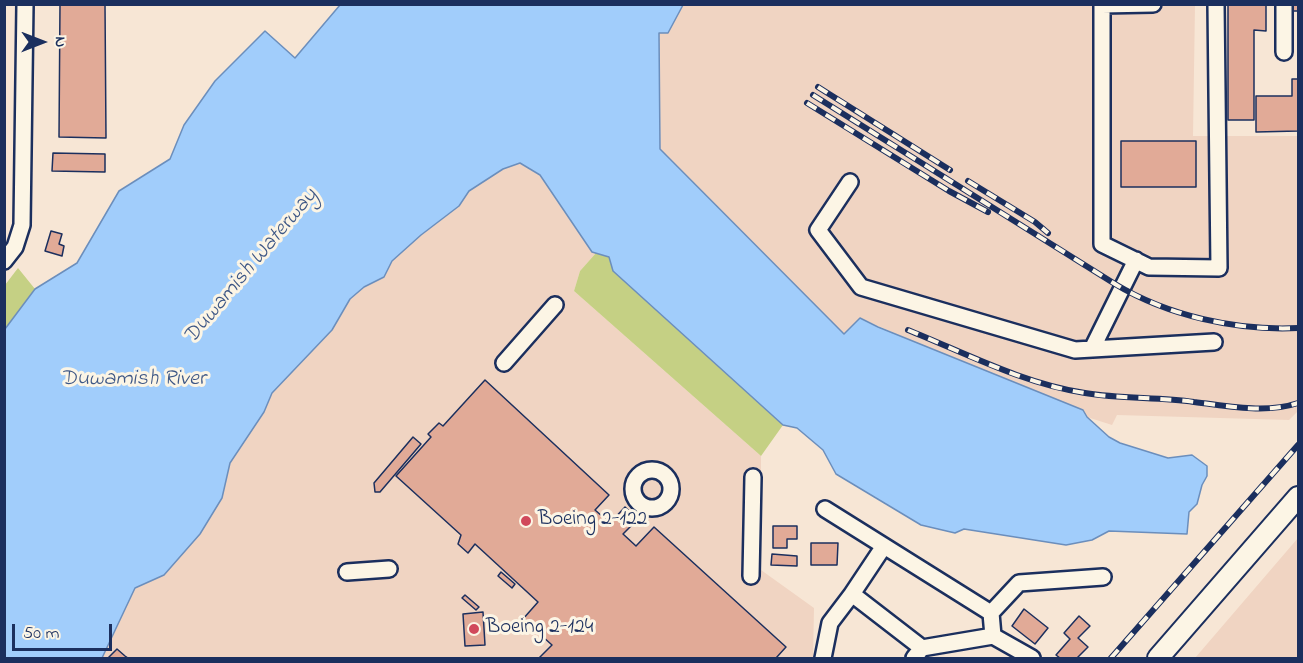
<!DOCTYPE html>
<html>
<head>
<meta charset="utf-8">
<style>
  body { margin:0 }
  #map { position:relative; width:1303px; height:663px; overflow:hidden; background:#f7e6d5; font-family:"Indie Flower",sans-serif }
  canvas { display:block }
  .frame { position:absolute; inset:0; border:6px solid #1b2f5e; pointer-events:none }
  .north { position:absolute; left:12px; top:12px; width:60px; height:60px; -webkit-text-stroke:4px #fcf5e5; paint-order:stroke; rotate:90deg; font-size:16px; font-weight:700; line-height:24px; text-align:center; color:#1b2f5e }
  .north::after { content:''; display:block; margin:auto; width:21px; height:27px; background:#1b2f5e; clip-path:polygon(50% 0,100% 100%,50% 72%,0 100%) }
  .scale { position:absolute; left:12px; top:624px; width:100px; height:27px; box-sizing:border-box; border:3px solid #1b2f5e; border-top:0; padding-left:8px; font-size:18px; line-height:21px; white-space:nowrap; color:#1b2f5e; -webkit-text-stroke:4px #fcf5e5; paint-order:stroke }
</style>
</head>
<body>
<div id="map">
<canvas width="1303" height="663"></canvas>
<div class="frame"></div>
<div class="north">N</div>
<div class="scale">50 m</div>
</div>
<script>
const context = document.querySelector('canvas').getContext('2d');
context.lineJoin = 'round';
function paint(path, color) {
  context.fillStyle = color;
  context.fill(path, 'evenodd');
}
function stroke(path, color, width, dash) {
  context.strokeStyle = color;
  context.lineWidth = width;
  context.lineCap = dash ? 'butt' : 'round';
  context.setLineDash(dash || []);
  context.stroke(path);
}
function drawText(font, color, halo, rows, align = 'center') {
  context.font = font + ' "Indie Flower",sans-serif';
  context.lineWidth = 6;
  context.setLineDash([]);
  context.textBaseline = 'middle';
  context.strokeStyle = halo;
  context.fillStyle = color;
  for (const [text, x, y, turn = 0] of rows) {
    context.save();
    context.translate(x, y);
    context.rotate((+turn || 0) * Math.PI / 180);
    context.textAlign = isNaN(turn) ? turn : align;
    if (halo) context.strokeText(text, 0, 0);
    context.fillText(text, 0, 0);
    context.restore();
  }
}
paint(new Path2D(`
  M683,5H1195L1193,136H1298V411L1289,420L1117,415L1112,425L1087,417L860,318L844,334L660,149L659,33H668Z
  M520,163L540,175L592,252L596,253L580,271L574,291L761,456V570L814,608L813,658H102L135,588L164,575L222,498L230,463L264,412L272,393L332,330L350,299L364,287L384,277L392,261L421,235L459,206L469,191L503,169Z
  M1298,538V658H1195Z`), '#f0d4c2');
paint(new Path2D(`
  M596,253L609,257L613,271L783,425L761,456L574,291L580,271Z
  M18,268L35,289L5,329V285Z`), '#c5d084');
const water = new Path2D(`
  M340,5H683L668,33H659L660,149L844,334L860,318L878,327L1083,410L1087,417L1109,437L1120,443L1168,458L1192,455L1207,466V476L1202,485L1197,504L1189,512L1187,534L1109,531L1092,540L1066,545L964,529L955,533L921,525L836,474L823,450L797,428L783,425L613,271L609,257L592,252L540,175L520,163L503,169L469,191L459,206L421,235L392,261L384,277L364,287L350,299L332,330L272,393L264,412L230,463L222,498L200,534L164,575L135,588L102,658H5V329L35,289L77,263L119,191L170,159L184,125L215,81L265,31L295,58Z`);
paint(water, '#a1cdfb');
stroke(water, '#6b8ebc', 1.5);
const building = new Path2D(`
  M60,4H105L106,138L59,137Z
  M1228,4H1266V31L1254,30V120H1228Z
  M1288,4H1298V11H1288Z
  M1292,79H1298V131L1256,132V96H1292Z
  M1121,141H1196V187H1121Z
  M53,153L105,154V172L52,171Z
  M51,231L62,234L59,244L64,246L62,256L45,251Z
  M485,380L609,495L595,510L610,523L625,507L638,519L623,534L636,546L654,527L786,647L776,658H539L552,645L523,619L538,602L475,544L468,553L458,544L461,535L396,476L431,437L428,434L439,423L443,426Z
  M413,437L421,444L380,492H375L374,483Z
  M773,526H797V539H787V548H773Z
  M811,543H838L837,565H811Z
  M772,554L797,556V566L771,565Z
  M501,572L515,584L512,588L498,576Z
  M465,595L479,607L476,610L462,598Z
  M1024,609L1048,628L1035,644L1012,626Z
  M483,612L485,645L465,646L463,614Z
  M1079,616L1090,626L1078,638L1088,647L1077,658H1060L1056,655L1070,639L1064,633Z
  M117,649L125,656L128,658H108Z`);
paint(building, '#e1aa97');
stroke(building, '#1b2f5e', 1.5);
const minor = new Path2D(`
  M1153,4L1102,5V244L1149,267L1219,268L1216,4
  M1284,4V52
  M850,182L818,230L861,287L1075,350L1214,342
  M4,261L15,247L22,225L25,4
  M1092,349L1136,260
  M504,363L555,305
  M633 489a19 19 0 1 1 38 0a19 19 0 1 1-38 0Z
  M825,509L991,613L993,636L1032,658
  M347,572L389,569
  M751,576L753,477
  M852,594L884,546
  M991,613L1019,583L1103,577
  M922,648L993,636
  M823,658L830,623L852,594L922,648L914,658`);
const major = new Path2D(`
  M1158,658L1298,497`);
stroke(minor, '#1b2f5e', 20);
stroke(major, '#1b2f5e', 24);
stroke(minor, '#fcf5e5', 15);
stroke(major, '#fcf5e5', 20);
const rail = new Path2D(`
  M818,87L950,170
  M813,95L1115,284C1168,316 1237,331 1298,328
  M807,103L949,191L988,212
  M968,181L1035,222L1048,233
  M908,330C965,353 1024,384 1085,393C1121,399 1158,397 1194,402C1229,406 1265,414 1298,403
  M1111,658L1298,445`);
stroke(rail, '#1b2f5e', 6);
stroke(rail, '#fcf5e5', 4, [11]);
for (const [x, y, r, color] of [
  [526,521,6,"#d1495b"],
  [474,629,6,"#d1495b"]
]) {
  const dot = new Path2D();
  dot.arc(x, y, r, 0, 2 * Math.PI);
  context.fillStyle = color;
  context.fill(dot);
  stroke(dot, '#fcf5e5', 2);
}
drawText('21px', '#1b2f5e', '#fcf5e5', [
  ["Boeing 2-122",538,521],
  ["Boeing 2-124",486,629]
], 'left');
drawText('italic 22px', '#3c5685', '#fcf5e5', [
  ["Duwamish Waterway",252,267,-50],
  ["Duwamish River",133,380]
]);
</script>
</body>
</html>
